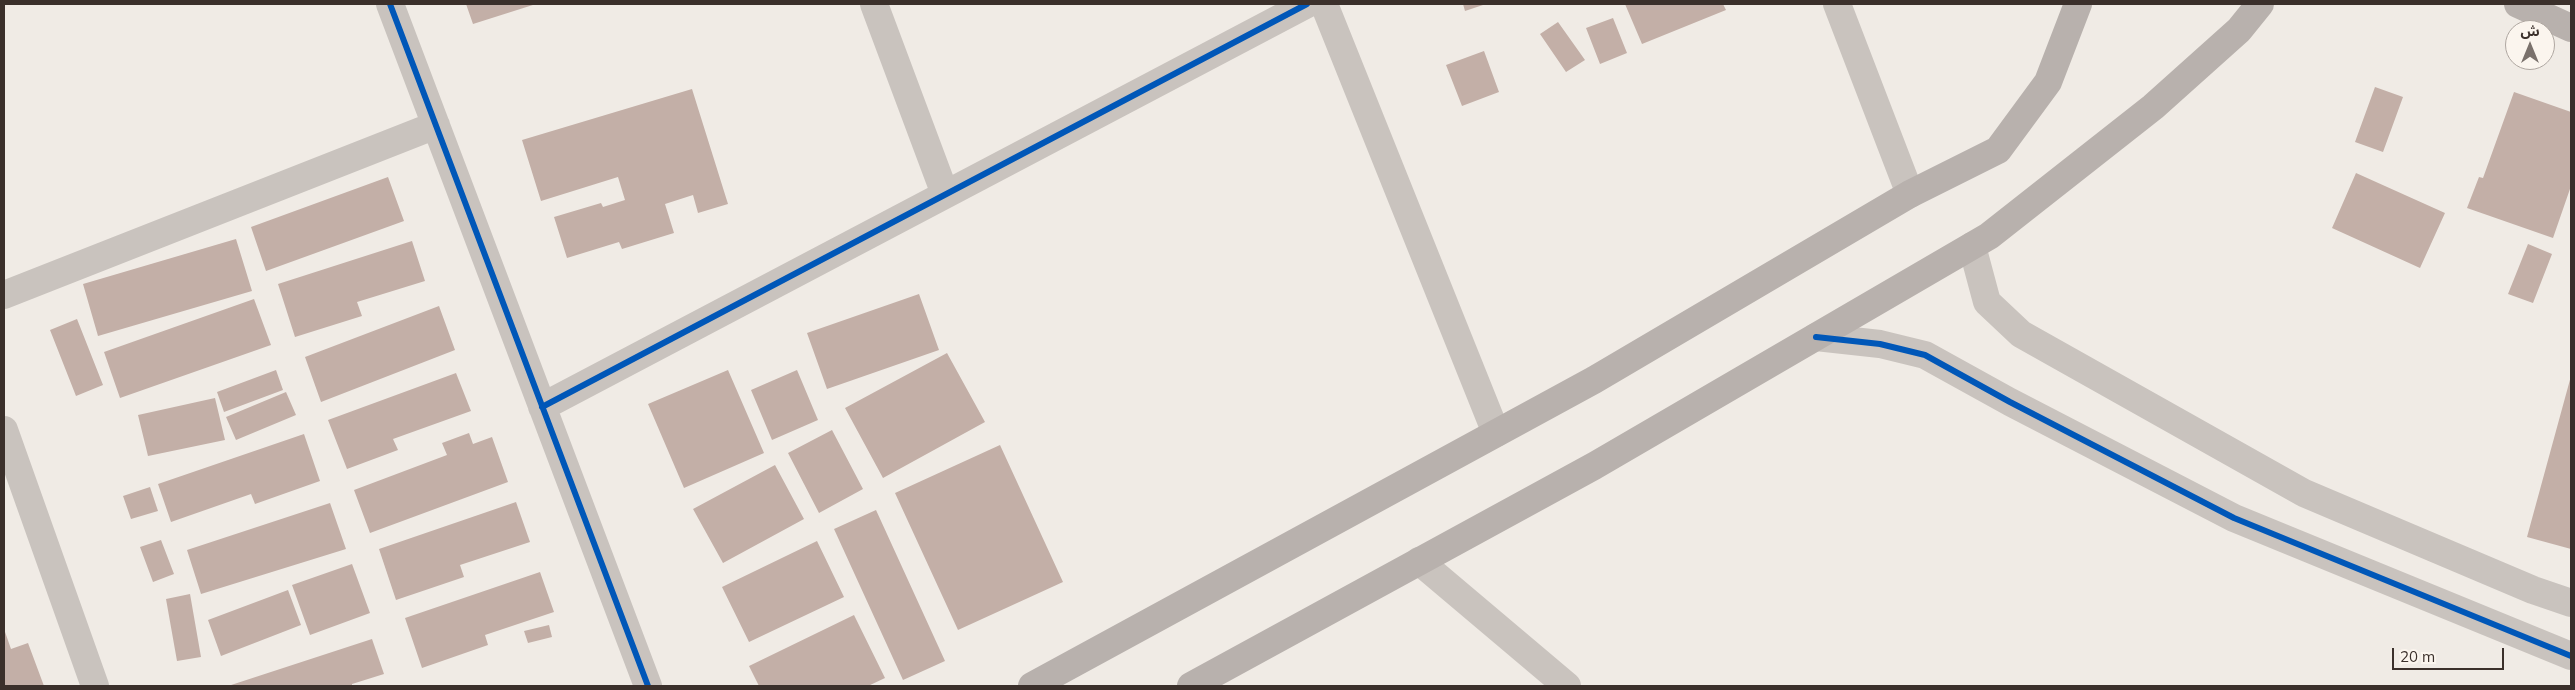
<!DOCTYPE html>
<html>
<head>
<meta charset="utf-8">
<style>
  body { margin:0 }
  #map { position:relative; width:2575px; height:690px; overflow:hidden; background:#f0ebe5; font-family:Mulish,"Noto Sans Arabic",sans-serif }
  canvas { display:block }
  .frame { position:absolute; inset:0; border:5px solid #3b302b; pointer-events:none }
  .north { position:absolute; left:2505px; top:20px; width:50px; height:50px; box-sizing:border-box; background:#fbf5ee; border:1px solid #aea6a0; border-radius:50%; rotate:0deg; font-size:14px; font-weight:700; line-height:20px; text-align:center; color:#3b302b }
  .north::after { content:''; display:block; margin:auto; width:18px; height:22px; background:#7a716c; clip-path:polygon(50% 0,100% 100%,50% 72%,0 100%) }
  .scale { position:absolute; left:2392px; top:648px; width:112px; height:22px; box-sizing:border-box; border:2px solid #3b302b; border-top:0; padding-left:6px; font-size:15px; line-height:18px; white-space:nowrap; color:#3b302b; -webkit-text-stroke:4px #fbf5ee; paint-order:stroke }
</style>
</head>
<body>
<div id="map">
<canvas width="2575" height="690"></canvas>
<div class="frame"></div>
<div class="north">ش</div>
<div class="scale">20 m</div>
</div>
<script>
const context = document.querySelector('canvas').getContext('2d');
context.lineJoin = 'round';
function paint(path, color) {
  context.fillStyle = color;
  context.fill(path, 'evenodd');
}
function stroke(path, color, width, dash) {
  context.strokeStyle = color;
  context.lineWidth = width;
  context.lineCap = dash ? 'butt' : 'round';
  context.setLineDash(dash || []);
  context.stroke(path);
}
paint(new Path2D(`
  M466,4H536L473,24Z
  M1463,4H1486L1465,11Z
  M1625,4H1723L1726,10L1642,44Z
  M1613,18L1627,53L1600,64L1586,28Z
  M1558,22L1585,60L1566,72L1540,34Z
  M1484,51L1499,92L1462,106L1446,65Z
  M2375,87L2403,97L2383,152L2355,142Z
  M692,89L728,204L698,213L693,195L665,204L674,233L622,249L619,242L567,258L554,217L601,203L603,207L625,200L618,177L541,201L522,140Z
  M2514,92L2571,112V186L2553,238L2467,208L2479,177L2483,178Z
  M2356,173L2445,213L2420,268L2332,228Z
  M388,177L404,221L266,271L251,227Z
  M236,239L252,291L98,336L83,284Z
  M412,241L425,281L357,302L362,316L295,337L278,284Z
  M2528,244L2552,254L2533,303L2508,294Z
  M919,294L939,350L827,389L807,333Z
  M254,299L271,345L120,398L104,352Z
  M439,306L455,350L321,402L305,357Z
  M77,319L103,385L76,396L50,330Z
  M947,353L985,422L883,478L845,408Z
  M276,370L283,390L224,412L217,392Z
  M728,370L764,453L684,488L648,404Z
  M797,370L818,420L772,440L751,390Z
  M456,373L471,411L393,439L398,450L347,469L328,420Z
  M2571,376V549L2527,537Z
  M286,392L296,415L236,440L226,417Z
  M215,398L225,440L148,456L138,415Z
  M832,430L863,489L819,513L788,453Z
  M469,433L473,444L492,437L508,482L370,533L354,490L447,455L442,443Z
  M304,434L320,481L255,504L251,494L171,522L158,484Z
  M1000,445L1063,582L958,630L895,493Z
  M775,465L804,519L723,563L693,509Z
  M150,487L158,511L131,519L123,496Z
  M516,502L530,542L460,565L464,577L396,600L379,549Z
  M330,503L346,549L201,594L187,550Z
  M876,510L945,661L903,680L834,529Z
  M161,540L174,574L153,582L140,547Z
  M817,541L844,597L749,642L722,587Z
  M352,564L370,613L310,635L292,585Z
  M540,572L554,612L485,635L488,645L422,668L405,618Z
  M288,590L301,625L221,656L208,620Z
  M190,594L201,657L177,661L166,599Z
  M854,615L885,678L868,686H759L749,666Z
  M549,625L552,637L528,643L524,631Z
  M4,629L11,649L28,643L44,686H4Z
  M372,639L384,674L352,684V686H228Z`), '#c3afa7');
stroke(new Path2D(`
  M390,4L648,686
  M874,4L945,194
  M1324,4L1496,433
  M1837,4L1910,194
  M1972,246L1987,302L2021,334L2304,493L2533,590L2571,603
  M4,295L436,125
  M1816,337L1880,344L1925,355L2010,402L2234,518L2571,656
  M542,407L1307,4
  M4,430L95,686
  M1419,561L1567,686`), '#c9c3be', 28);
stroke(new Path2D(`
  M2518,4L2571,28
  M1032,686L1594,380L1910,194L1998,150L2048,82L2078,4
  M1191,686L1594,466L1989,236L2153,107L2239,30L2260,4`), '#b8b1ad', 28);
stroke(new Path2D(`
  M390,4L648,686
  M1816,337L1880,344L1925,355L2010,402L2234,518L2571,656
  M542,407L1307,4`), '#0057b8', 6);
</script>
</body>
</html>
